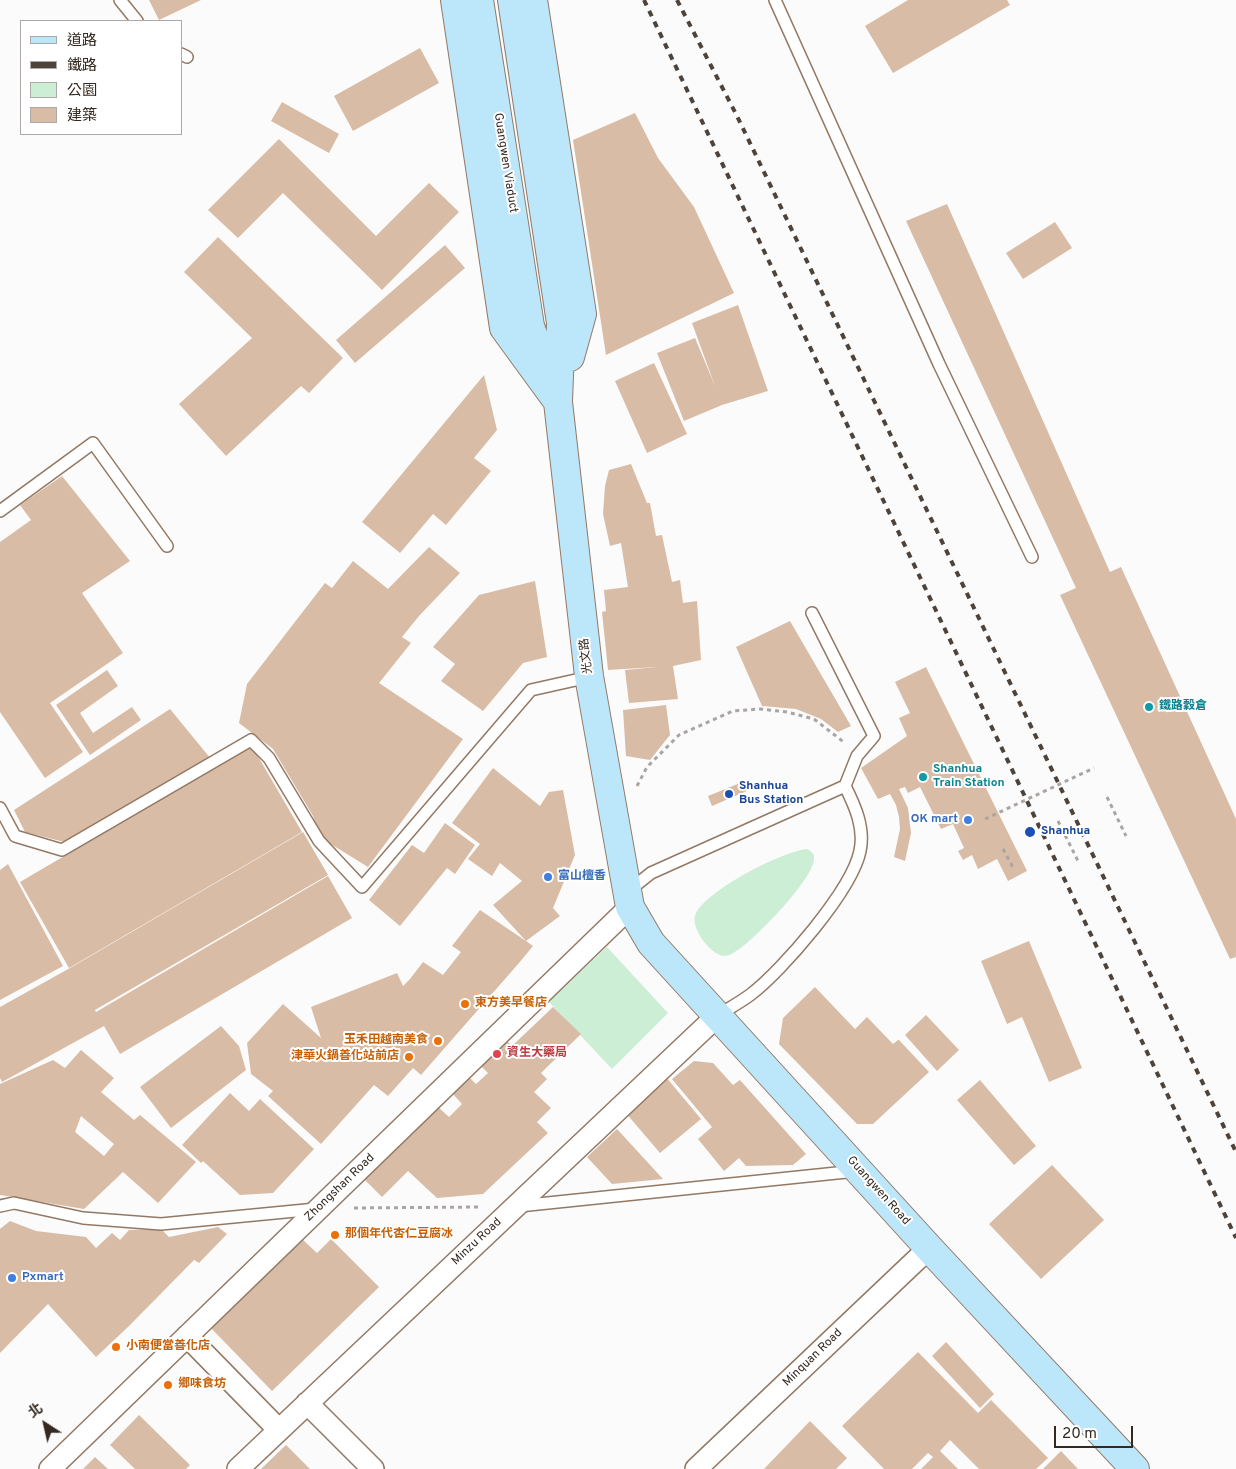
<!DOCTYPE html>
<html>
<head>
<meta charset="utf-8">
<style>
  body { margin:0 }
  #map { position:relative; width:1236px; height:1469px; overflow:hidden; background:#fbfbfb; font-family:Overpass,"Noto Sans TC",sans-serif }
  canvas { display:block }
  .legend { position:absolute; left:20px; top:20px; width:162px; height:115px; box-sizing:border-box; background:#fff; border:1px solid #aea9a6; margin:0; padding:6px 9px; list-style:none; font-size:15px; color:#342920 }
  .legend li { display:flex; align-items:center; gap:10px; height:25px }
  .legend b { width:25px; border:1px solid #aea9a6 }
  .north { position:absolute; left:20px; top:1399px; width:50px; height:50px; -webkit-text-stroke:4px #fff; paint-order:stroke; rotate:325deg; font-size:14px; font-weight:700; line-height:20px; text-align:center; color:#342920 }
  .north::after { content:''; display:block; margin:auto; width:18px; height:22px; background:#342920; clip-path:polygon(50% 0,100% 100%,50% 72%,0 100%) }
  .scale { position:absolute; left:1054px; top:1426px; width:79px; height:22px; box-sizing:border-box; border:2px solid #342920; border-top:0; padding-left:6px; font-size:15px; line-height:18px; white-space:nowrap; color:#342920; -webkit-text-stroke:4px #fff; paint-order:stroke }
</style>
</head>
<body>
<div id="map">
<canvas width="1236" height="1469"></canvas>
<ul class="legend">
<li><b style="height:6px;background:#bce6fa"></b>道路</li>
<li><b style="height:6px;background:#4d433b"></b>鐵路</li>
<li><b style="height:14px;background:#cceed5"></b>公園</li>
<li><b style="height:14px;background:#d9bca5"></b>建築</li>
</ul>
<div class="north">北</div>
<div class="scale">20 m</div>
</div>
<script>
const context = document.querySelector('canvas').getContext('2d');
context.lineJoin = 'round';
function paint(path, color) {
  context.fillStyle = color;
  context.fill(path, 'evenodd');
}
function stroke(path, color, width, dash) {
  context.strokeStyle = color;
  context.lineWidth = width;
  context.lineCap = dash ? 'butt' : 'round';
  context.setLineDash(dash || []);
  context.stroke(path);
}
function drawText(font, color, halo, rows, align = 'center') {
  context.font = font + ' Overpass,"Noto Sans TC",sans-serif';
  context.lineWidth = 4;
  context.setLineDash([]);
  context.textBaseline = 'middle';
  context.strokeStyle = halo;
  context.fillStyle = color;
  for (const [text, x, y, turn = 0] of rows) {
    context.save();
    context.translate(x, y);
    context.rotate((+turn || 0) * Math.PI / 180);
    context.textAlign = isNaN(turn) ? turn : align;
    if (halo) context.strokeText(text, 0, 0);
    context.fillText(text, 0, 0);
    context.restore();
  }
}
paint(new Path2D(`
  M807,849C810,851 814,853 814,857C817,876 754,940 738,950C733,953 729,956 724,956C711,955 691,929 695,916C702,892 783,851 807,849Z
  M607,947L668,1013L612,1069L549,1002Z`), '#cceed5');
paint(new Path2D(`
  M149,0H201L159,20Z
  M908,0H1007L1010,5L893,73L865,26Z
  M420,48L439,83L353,131L334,96Z
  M282,102L339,134L329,153L271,121Z
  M635,113L658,158L694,207L734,293L606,355L573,140Z
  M279,139L376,236L429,183L459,212L382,290L283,193L238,238L208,210Z
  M947,204L1110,572L1121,567L1236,819V957L1230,959L1060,595L1076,588L906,221Z
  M1055,222L1072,248L1023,279L1006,253Z
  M218,237L343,358L309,393L301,386L226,456L179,404L252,338L184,272Z
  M445,245L465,268L355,363L336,340Z
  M738,305L768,391L722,405L684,421L657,353L695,338L715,386L692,323Z
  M654,363L687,434L647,453L615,381Z
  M484,375L497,430L474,458L491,471L446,525L433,514L400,553L362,522Z
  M631,464L647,503H650L656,536L662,535L672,582L680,580L683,603L697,601L701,660L673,666L678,699L629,703L625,670L656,667L608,670L602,612L606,611L604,590L628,587L621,543L610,546L603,514L605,486L609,470Z
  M62,476L130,561L82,593L123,653L50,703L83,752L45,778L0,712V542L31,520L20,505Z
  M429,547L460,573L419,616L402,637L411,643L379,683L463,739L368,867L321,838L313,816L273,749L239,723L247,684L325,583L332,588L353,561L388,589Z
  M535,581L547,657L523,663L483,711L441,681L455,664L433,647L479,595Z
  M790,621L851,726L838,732L821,719L796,709L762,706L736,647Z
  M926,667L1027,871L1008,881L997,859L978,869L972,855L963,860L958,851L964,848L953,824L941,829L920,787L908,793L905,787L899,789L908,808L911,833L905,861L894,857L900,829L899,817L896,805L890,794L878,799L861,768L907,736L899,718L910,713L895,682Z
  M107,670L118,686L80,713L93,733L132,707L141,720L90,755L56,705Z
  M666,705L670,735L650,760L626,756L623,710Z
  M170,709L211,759L68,843L25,832L14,810Z
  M252,746L302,832L69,968L20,882Z
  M493,768L540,806L549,792L563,790L575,855L553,908L560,916L526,941L533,946L519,963L421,1075L413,1068L388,1096L374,1085L321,1144L268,1096L273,1091L251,1074L247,1043L283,1004L321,1038L311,1007L397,973L403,986L410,979L423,962L443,975L461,952L452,946L480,910L526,941L493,905L522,881L500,863L492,876L468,859L480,844L452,823Z
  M745,781L749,790L712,806L708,796Z
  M445,823L475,845L455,874L447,868L400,926L369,900L412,845L424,853Z
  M303,832L328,875L95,1010L96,1012L328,876L352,918L120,1054L104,1026L2,1082L0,1078V1007L70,968Z
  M8,864L63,966L0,1000V870Z
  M1029,941L1082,1068L1049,1082L1022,1017L1007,1024L981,961Z
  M815,987L855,1029L867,1017L893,1044L898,1040H899L929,1072L873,1124H857L779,1044L783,1018Z
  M553,1007L581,1034L541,1073L547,1079L534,1092L551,1108L537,1122L548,1133L483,1194L437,1198L408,1171L382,1197L363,1178L438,1107L449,1117L462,1104L452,1093L469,1077L476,1084L488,1073L481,1066L507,1041L512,1046Z
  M926,1015L959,1050L937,1071L905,1035Z
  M221,1026L239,1046L246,1070L171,1128L140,1087Z
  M81,1050L114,1078L101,1092L134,1120L140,1115L196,1162L158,1203L123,1172L84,1209L0,1195V1084L53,1060L65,1068ZM81,1116L114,1144L104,1156L75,1132Z
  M694,1061L713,1063L733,1085L740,1080L806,1154L793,1165L746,1166L739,1158L724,1171L698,1139L712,1127L672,1079Z
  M666,1077L701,1119L660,1153L625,1112Z
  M980,1080L1036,1146L1014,1165L957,1100Z
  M230,1093L249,1111L260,1099L314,1149L273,1193L240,1195L203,1161L201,1163L182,1145Z
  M617,1129L663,1179L612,1184L587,1157Z
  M1052,1165L1104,1220L1041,1279L989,1224Z
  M10,1221L36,1231L86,1237L96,1248L112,1233L120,1240L129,1230L161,1229L169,1237L218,1227L227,1234L199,1263L194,1260L128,1327L96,1357L48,1304L0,1353V1229Z
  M301,1238L317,1253L331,1239L379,1287L272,1391L210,1327Z
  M946,1342L994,1394L980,1408L932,1356Z
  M918,1352L978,1413L991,1400L1048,1458L1036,1469H979L950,1440L940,1451L958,1469H921L933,1457L928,1453L912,1469H884L842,1426Z
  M139,1415L190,1465L186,1469H135L110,1445Z
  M810,1421L847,1458L836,1469H764Z
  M286,1445L310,1469H261Z
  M1061,1451L1078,1469H1043Z
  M95,1457L108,1469H83Z`), '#d9bca5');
const lane = new Path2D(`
  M120,0L137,21
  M775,0L939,364L1032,557
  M181,54L187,57
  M0,511L93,443L167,546
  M812,613L874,736L857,756L845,786
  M0,808L15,836L62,850L251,740L269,758L319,841L362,887L531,690L589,677
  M632,892L636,885L651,873L845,786C855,806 865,828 860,851C852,890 782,971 750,995C739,1003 728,1009 717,1016
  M0,1206L14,1203L83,1218L161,1224L316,1209
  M519,1206L856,1171`);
const street = new Path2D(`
  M187,1336L279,1430
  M307,1403L373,1469
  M50,1469L630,907
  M238,1469L717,1016
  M696,1469L929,1248`);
const secondary = new Path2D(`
  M455,0L504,328L558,402
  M479,0L530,326L546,372
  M512,0L561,323L558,402L589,676L630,907L651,943L929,1248L1135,1469
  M533,0L582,314L570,357`);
stroke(lane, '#937964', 14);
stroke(street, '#937964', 24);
stroke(secondary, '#937964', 30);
stroke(new Path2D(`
  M637,786L647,767L679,735L733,711L760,709L787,712L814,719L845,743
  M1107,797L1126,836
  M1058,821L1078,861
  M1003,849L1014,869
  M354,1208L480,1207`), '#aaa5a2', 3, [4, 4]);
stroke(lane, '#fff', 11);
stroke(street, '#fff', 21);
stroke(secondary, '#bce6fa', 28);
stroke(new Path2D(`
  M644,0L1236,1238
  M677,0L737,116L1236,1152`), '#4d433b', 4, [6, 6]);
stroke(new Path2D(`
  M985,819L1094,768`), '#aaa5a2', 3, [4, 4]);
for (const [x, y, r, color] of [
  [1149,707,5,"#0f9aa8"],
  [923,777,5,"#0f9aa8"],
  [729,794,5,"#1a4fb4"],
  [968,820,5,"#3f7fe0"],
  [1030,832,6,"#1a4fb4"],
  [548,877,5,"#3f7fe0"],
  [465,1004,5,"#e8710a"],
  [438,1041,5,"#e8710a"],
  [497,1054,5,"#e0444e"],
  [409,1057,5,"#e8710a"],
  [335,1235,5,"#e8710a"],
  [12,1278,5,"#3f7fe0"],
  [116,1347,5,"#e8710a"],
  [168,1385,5,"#e8710a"]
]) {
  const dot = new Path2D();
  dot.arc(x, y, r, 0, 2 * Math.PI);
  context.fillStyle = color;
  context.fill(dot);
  stroke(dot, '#fff', 2);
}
drawText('12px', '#342920', '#fff', [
  ["Guangwen Viaduct",505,163,81],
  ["光文路",587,656,-97],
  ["Zhongshan Road",340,1188,-44],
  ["Guangwen Road",878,1191,48],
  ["Minzu Road",477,1242,-43],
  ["Minquan Road",813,1358,-44]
]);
drawText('bold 12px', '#0d838f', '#fff', [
  ["鐵路穀倉",1159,707],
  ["Shanhua",933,770],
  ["Train Station",933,784]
], 'left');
drawText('bold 12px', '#164399', '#fff', [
  ["Shanhua",739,787],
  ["Bus Station",739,801],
  ["Shanhua",1041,832]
], 'left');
drawText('bold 12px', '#366cbe', '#fff', [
  ["OK mart",958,820,"right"],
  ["富山檀香",558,877],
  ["Pxmart",22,1278]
], 'left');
drawText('bold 12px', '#c56008', '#fff', [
  ["東方美早餐店",475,1004],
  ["玉禾田越南美食",428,1041,"right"],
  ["津華火鍋善化站前店",399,1057,"right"],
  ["那個年代杏仁豆腐冰",345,1235],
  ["小南便當善化店",126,1347],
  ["鄉味食坊",178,1385]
], 'left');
drawText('bold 12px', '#be3a42', '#fff', [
  ["資生大藥局",507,1054]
], 'left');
</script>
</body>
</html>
